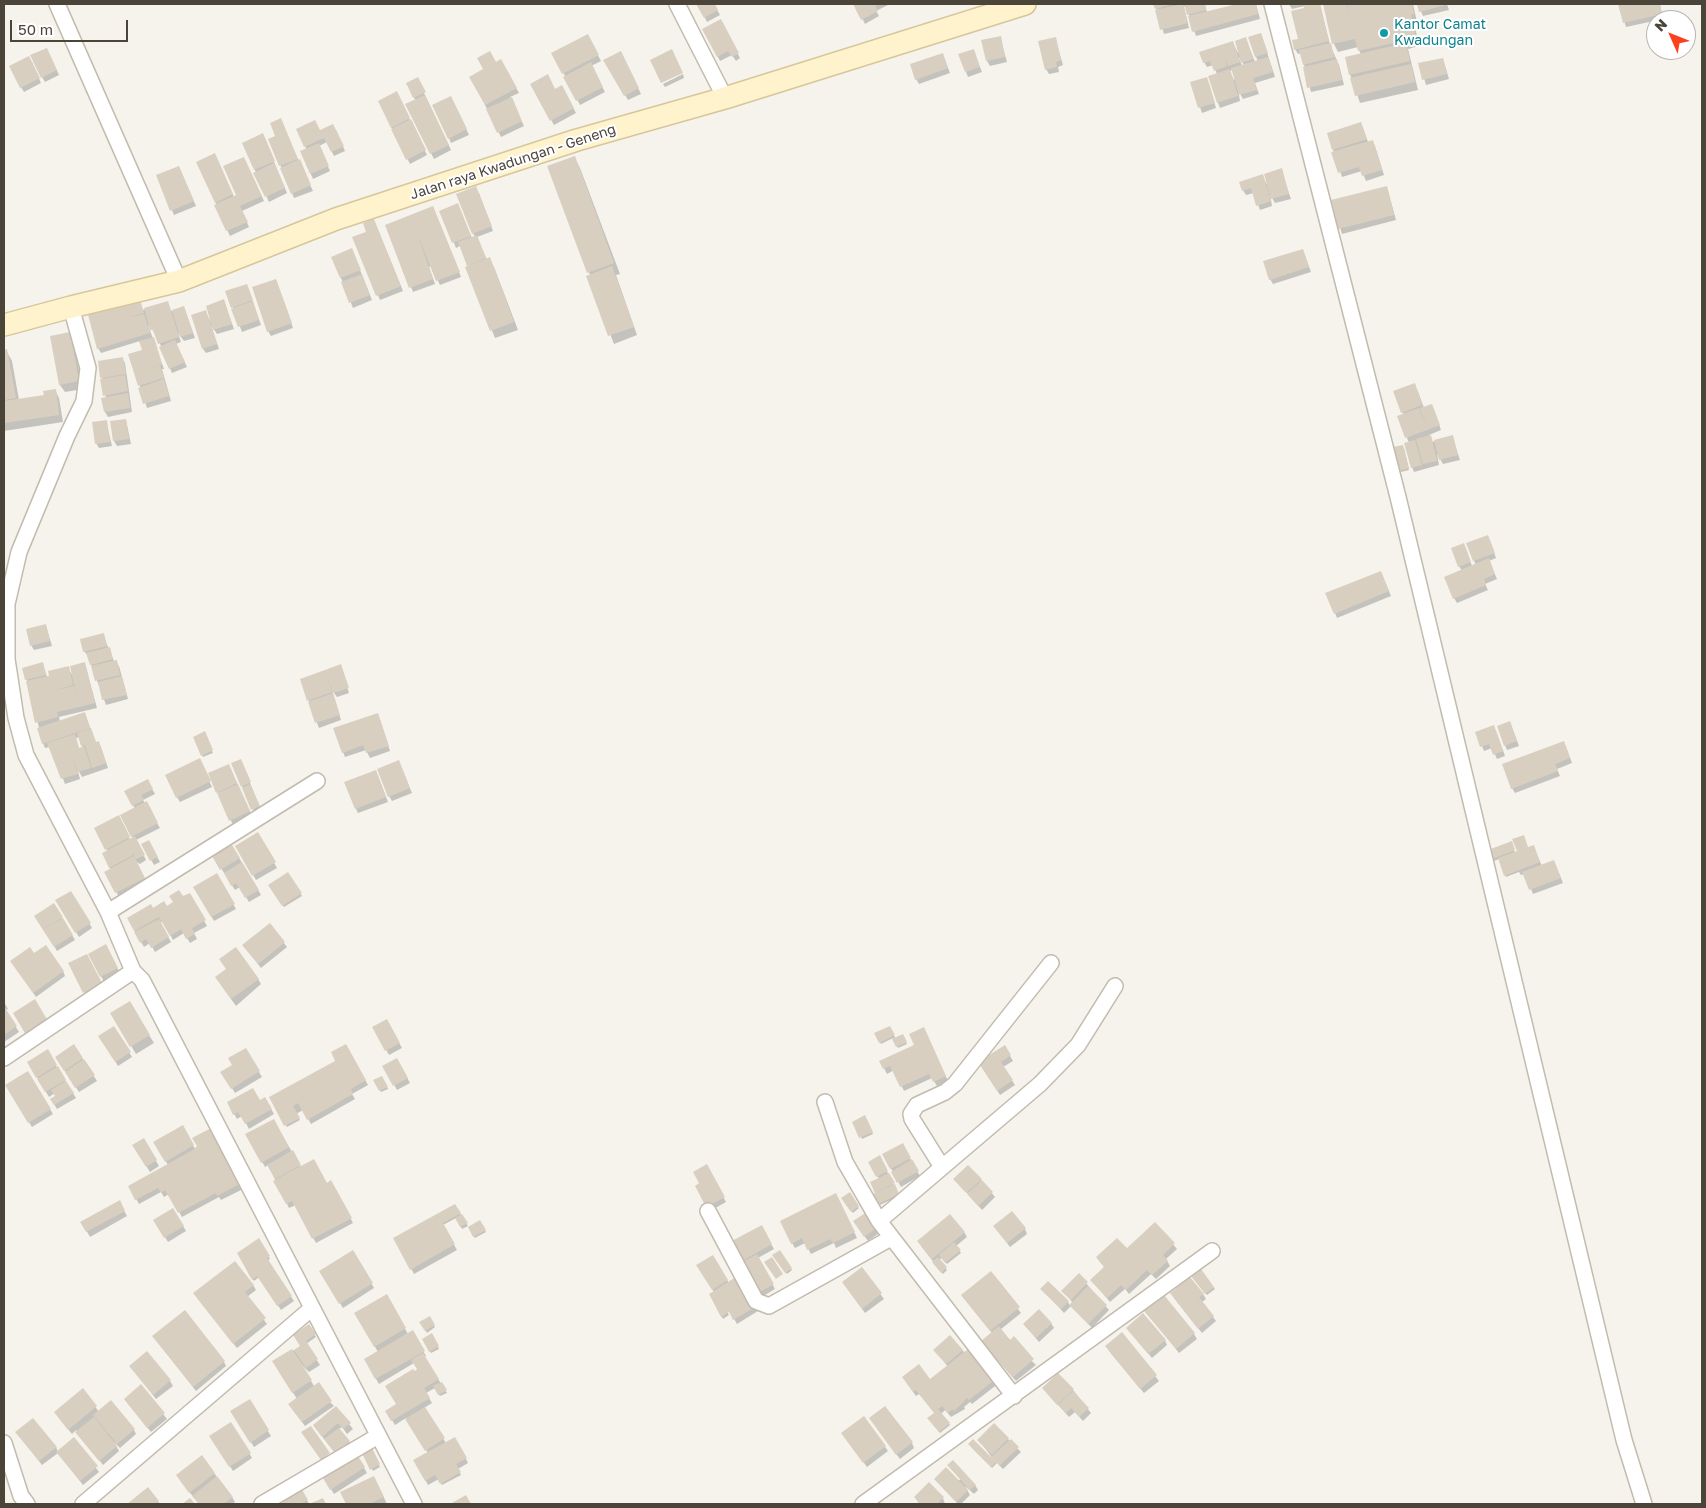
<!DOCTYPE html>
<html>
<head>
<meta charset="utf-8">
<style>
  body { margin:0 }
  #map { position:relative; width:1706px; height:1508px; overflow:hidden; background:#f6f3ec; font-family:"Golos Text",sans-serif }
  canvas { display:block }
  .frame { position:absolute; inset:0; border:5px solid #4b4439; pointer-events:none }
  .north { position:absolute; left:1646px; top:10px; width:50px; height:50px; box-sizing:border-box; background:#fff; border:1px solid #b7b4b0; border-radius:50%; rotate:314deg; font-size:14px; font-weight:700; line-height:20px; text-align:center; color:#4b4439 }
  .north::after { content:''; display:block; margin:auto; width:18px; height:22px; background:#fc3f1d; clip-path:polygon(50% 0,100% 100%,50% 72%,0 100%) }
  .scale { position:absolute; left:10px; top:20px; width:118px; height:22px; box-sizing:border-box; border:2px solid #4b4439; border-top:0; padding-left:6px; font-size:15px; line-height:18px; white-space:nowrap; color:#4b4439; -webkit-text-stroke:4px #fff; paint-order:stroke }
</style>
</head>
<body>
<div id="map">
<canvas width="1706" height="1508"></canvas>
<div class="frame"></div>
<div class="north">N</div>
<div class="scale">50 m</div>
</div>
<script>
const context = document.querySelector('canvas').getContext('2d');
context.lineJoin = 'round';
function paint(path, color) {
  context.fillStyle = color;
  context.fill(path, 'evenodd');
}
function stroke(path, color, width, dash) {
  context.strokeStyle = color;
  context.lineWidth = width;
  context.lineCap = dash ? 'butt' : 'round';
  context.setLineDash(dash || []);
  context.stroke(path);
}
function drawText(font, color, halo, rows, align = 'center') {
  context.font = font + ' "Golos Text",sans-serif';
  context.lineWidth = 4;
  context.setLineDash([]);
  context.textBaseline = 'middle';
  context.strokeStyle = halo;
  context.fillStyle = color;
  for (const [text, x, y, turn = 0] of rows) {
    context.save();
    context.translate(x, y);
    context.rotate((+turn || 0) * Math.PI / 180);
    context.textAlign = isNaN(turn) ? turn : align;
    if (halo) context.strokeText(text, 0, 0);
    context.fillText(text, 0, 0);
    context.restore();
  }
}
paint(new Path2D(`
  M698,4H714L720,15L707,22Z
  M855,4H890L876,11L879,16L865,24Z
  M1155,4H1205L1207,13L1233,6L1232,4H1256L1260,19L1196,36L1186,6L1184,7L1189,28L1164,34Z
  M1289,4H1320L1330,45L1339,65L1344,85L1311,92L1301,53L1298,54L1295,49L1299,40L1305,6L1292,9Z
  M1324,4H1413L1417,22H1414L1419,46L1408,49L1418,90L1360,103L1350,74L1361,55L1358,47L1338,52L1334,44Z
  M1418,4H1447L1449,10L1423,16Z
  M1619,4H1660L1663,19L1626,27Z
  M720,21L740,58L736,61L732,55L720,61L704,30Z
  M1261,34L1275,77L1255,83L1259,94L1243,99L1238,90L1240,101L1220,108L1218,103L1217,74L1213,65L1207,67L1204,62L1233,43L1238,53L1246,39L1255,62L1258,61L1256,57ZM1239,58H1240L1244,65L1242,66ZM1233,70L1235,79L1234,80L1229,71Z
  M587,35L601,61L591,66L605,92L580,105L553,53Z
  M1000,37L1007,62L990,66L987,61Z
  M1055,38L1063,65L1058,67L1059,72L1049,74L1046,69Z
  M973,50L982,72L968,77L966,72Z
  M49,54L59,75L45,82L42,77Z
  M943,55L950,73L919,84L916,79Z
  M623,57L641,94L628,100L605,60Z
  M1443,59L1449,79L1426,85L1420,64Z
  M500,60L519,93L510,97L524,126L501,137L471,77Z
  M32,62L41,83L24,92L21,87Z
  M683,74L684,78L665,87L663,84Z
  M417,78L451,150L434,159L407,105L416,101L407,84Z
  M1192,83L1209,84L1216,108L1202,113Z
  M532,84L555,90L562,87L576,113L554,125Z
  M399,98L427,155L410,164L379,102Z
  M453,102L469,135L451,143L449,138Z
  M1361,123L1368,142L1372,141L1375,146L1384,175L1366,181L1362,171L1342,177L1333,149Z
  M336,130L345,151L334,156L327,142L319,146L330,171L313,179L301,152L307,150L305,146L320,131Z
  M265,140L287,193L269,202L243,143Z
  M270,140L294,151L313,191L294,198Z
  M574,157L580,168L620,274L616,275L637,335L614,344L587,276L590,275L549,167Z
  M217,160L234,197L238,196L246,163L264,201L242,211L249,227L230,236L216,206Z
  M179,167L196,206L174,215L158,176Z
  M1281,170L1291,199L1275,203L1270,194L1272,206L1260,210L1254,193L1246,195L1243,190L1262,176L1268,186Z
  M1387,187L1396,220L1342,234L1332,201Z
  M479,193L493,231L477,237L487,260L494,267L518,330L495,338L467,268L469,267L460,246L456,248L454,243L441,212L460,210L472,238L475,237L473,233Z
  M433,207L461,277L440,285L431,266L429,267L435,284L413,292L387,226Z
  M376,225L403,291L380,300L354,238L368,232Z
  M1303,250L1311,272L1273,284L1270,279Z
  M354,255L372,300L353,308L333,258Z
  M276,280L293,328L271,336L268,331Z
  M247,285L261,325L242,332L227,292Z
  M138,297L143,310L167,302L171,311L184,307L195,338L184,341L178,333L181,342L176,344L187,367L172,373L156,334L148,325L164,369H162L171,401L147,408L130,355L144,351L140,341L101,353L98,348Z
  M224,301L234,329L217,334L211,325L219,349L206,353L203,349L205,311L211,322Z
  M69,333L73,341L83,389L65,392L60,385Z
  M6,350L12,361L19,400L45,396L55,390L59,398L63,422L4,431V351Z
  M122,358L125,363L132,412L108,417L105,412L106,398L99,362Z
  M1417,389L1424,408L1434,410L1441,430L1429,435L1433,442L1452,436L1460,460L1443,464L1437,454L1439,465L1414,472L1412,467L1409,443L1399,417L1404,415L1402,412Z
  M126,420L131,444L117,446L114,441Z
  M106,421L112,446L99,448L96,443Z
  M1404,448L1409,470L1401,472L1400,470Z
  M1490,541L1496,558L1489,561L1497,579L1485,584L1488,590L1457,603L1454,598L1462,571L1459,566L1466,549L1472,566L1476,565L1474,561Z
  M1383,577L1391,596L1337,618L1335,613Z
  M46,626L52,646L34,650L31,645Z
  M103,635L114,661L119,666L128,699L106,705L88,656L84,651Z
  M43,664L47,677L68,668L73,676L85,664L97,708L59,717L60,722L85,714L96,743L98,742L101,747L108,768L82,777L77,768L80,779L65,784L55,757L49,747L45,748L43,743L24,669ZM79,737L83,748L79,749L76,738ZM73,751L75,761L70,752Z
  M340,666L349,693L337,697L332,690L341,720L319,728L301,680Z
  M380,720L390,751L370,758L366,750L345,757L343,752Z
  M1510,722L1519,746L1507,750L1505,745Z
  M1496,731L1505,756L1497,759L1492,748L1484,751L1482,746Z
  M204,733L213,753L203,757L194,737Z
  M1566,747L1572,763L1557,769L1560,776L1515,793L1512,788Z
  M399,762L412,793L392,801L389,796Z
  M202,765L212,787L180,802L177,797Z
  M243,765L260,808L254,811L242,786Z
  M231,770L252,816L233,825L209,774Z
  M378,776L388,802L358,813L356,809Z
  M147,780L155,794L143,800L160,828L136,840L146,860L140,864L135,861L147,883L119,897L106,872L111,870L103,854L108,852L96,828L121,821L130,840L133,838L122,816L135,809L126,791Z
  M258,834L277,868L256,880L237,846Z
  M149,842L160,862L154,865L143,845Z
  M1512,844L1515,853L1533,846L1542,866H1556L1563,883L1533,894L1525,874L1521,875L1519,872L1506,877L1499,859L1494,861L1489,850Z
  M232,846L261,895L249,902L240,887L235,890L214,857Z
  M288,874L302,896L284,907L280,902Z
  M216,875L236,909L214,921L195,888Z
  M71,893L92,928L79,937L57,901Z
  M189,894L207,926L194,933L197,939L190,943L184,933L173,940L163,921L160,923L171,942L155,952L150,943L144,947L128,919L153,909L166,907Z
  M36,916L62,918L75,940L57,951Z
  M270,925L287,947L261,968L247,950Z
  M105,946L120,973L104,982L90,954Z
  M87,956L104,988L87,997L70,964Z
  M15,966L63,971L65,976L36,997Z
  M227,970L258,979L261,984L236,1006L221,985Z
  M4,1002L8,1009L5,1010L19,1032L4,1042Z
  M129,1003L154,1043L136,1054L122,1031Z
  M387,1021L402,1048L389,1055L374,1028Z
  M889,1027L896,1039L903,1036L907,1044L898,1048L893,1038L881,1044L876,1034Z
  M114,1028L132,1057L118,1066L100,1036Z
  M923,1029L948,1081L937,1086L932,1078L904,1091L894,1070L887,1074L881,1062L916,1045Z
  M346,1045L368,1085L352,1094L355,1099L311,1124L303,1110L296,1114L300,1120L287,1127L270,1098L335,1062Z
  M74,1046L97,1081L79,1092L59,1062Z
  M1004,1046L1013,1061L1003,1067L1015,1085L1000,1095L982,1067Z
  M245,1049L262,1077L235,1093L222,1072L234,1065Z
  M47,1051L76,1098L57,1109L51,1099L56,1096L55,1093L49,1097L28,1062Z
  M397,1060L410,1083L397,1090L384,1066Z
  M27,1072L53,1114L32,1127L6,1085Z
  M382,1078L388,1089L381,1092L375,1081Z
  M265,1098L274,1114L249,1129L242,1116L237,1119L228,1103L259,1101Z
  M865,1117L873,1134L862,1139L854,1122Z
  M273,1120L301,1167L326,1184L331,1182L353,1223L316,1243L296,1205L289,1208L268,1165L265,1167L247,1135Z
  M183,1127L195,1149L245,1188L221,1200L219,1197L182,1217L169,1194L164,1197L161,1192L139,1204L129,1186L168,1165L155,1142Z
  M144,1140L159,1166L150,1172L134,1146Z
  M902,1145L920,1176L901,1187L884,1155Z
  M880,1157L899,1196L880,1205L871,1183L879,1179L870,1163Z
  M706,1166L726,1202L710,1211L701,1184Z
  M955,1179L981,1180L995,1197L982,1210Z
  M849,1194L859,1208L853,1213L843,1198Z
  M838,1199L857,1238L836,1248L834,1243L811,1254L805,1243L795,1248L792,1243Z
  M119,1202L127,1216L90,1237L82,1223Z
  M455,1205L468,1226L462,1229L456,1218L443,1225L457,1250L414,1274L395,1239Z
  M173,1209L186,1231L168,1242L155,1220Z
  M480,1222L486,1232L475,1238L469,1228Z
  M1155,1223L1177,1249L1166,1259L1170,1266L1156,1279L1151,1274L1129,1294L1125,1289L1110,1302L1092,1281L1105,1268L1097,1258L1127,1250Z
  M857,1226H880L882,1231L868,1241Z
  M761,1227L774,1249L758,1258L775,1289L760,1298L731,1243Z
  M1025,1229L1027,1234L1010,1247L998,1231Z
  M964,1232L967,1237L956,1246L961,1253L947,1264L942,1258L939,1260L947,1270L943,1274L921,1246Z
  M259,1240L270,1259L267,1261L294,1301L281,1310L259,1277L254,1281L248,1273Z
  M353,1252L374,1288L343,1308L321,1271Z
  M780,1252L792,1270L787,1274L774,1256Z
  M712,1257L729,1283L738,1276L758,1311L737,1324L722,1298L720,1300L729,1315L723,1319L711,1294L714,1292L698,1266Z
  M862,1269L884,1299L865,1313L843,1283Z
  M1200,1271L1215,1289L1207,1295L1194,1278Z
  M991,1273L1021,1313L1000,1330L1036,1365L1016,1381L985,1346L983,1341L992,1333L962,1296Z
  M1079,1275L1109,1310L1092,1328L1071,1306L1064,1313L1042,1289L1068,1302L1070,1306L1073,1303L1063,1291Z
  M253,1285L256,1290L247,1297L267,1324L237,1348L198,1299Z
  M1203,1294L1206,1299L1202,1302L1216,1321L1202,1333L1174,1298Z
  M386,1296L408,1334L412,1332L426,1356L424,1357L447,1393L440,1396L435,1388L426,1393L432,1403L424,1408L446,1443H458L468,1463L458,1469L461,1475L442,1485L439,1479L428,1485L415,1460L428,1453L406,1418L395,1425L387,1412L398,1405L414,1373L419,1370L414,1363L379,1384L365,1360L378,1352L356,1314Z
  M429,1317L435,1327L427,1333L421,1323Z
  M1051,1323L1054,1328L1039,1342L1024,1324Z
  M1156,1324L1194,1334L1197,1339L1179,1353Z
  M309,1326L316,1337L306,1344L320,1365L309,1372L300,1363L314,1386L334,1406L305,1426L292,1409L297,1399L274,1362L301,1346Z
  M1127,1328L1165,1340L1167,1345L1152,1358Z
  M1122,1333L1159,1381L1144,1393L1109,1351Z
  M432,1335L439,1349L431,1353L424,1340Z
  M157,1341L224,1362L226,1366L196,1391Z
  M935,1350H962L999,1383L972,1404L970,1402L964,1407L965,1409L951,1417L945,1410L941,1414L950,1425L940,1433L930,1421L935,1413L919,1394L916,1396L906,1382L930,1381L948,1367Z
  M134,1371L170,1381L173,1386L156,1399Z
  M141,1386L167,1419L151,1432L125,1400Z
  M1043,1388L1073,1390L1091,1413L1083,1421L1075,1412L1069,1417Z
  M83,1390L99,1412L134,1430L136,1434L120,1448L114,1442L119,1451L103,1465L76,1430L72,1434L58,1417Z
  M249,1401L271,1436L254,1447L232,1412Z
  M336,1408L353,1429L347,1434L342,1427L339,1429L352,1446L338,1457L314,1426Z
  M864,1418L888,1451L867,1467L846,1438Z
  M231,1423L252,1458L233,1471L211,1436Z
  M873,1423L912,1443L914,1448L900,1459Z
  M994,1425L1021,1452L1003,1469L997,1463L992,1468L971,1447L973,1441L996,1463L979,1440Z
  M17,1433L56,1447L58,1452L74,1439L99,1472L83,1485L58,1453L42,1465Z
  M371,1450L380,1467L373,1471L364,1454Z
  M202,1457L232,1497L235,1502L232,1504H199L180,1480Z
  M358,1457L367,1473L334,1494L324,1478Z
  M949,1465L975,1485L978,1490L974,1494L965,1486L970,1495L961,1504H958L935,1479L961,1480Z
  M929,1484L943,1498L945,1504H920L918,1502L915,1497Z
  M378,1485L387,1504H347L342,1493Z
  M300,1488L309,1504H285L282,1498Z
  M148,1489L160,1504H129Z`), '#0003');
paint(new Path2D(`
  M696,4H715L718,10L704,18Z
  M853,4H879L875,6L878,11L861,20Z
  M1153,4H1174L1155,9Z
  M1183,4L1188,23L1160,30L1155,10Z
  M1184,4H1205L1206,10L1187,15Z
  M1237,4H1256L1258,14L1192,32L1188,16Z
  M1303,4H1320L1329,41L1294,50L1292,40L1298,39L1291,11L1304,8Z
  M1323,4H1346L1349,14L1347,4H1412L1414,14L1411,15L1416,38L1358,51L1355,39L1332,44Z
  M1417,4H1450L1419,12Z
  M1618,4H1659L1662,14L1623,23Z
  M721,19L739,53L732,57L728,51L717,57L702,29Z
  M1261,33L1268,53L1255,57L1248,37Z
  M588,34L599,55L562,74L551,53Z
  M1001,36L1005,57L986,61L981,40Z
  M1056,37L1061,60L1056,62L1057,67L1045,70L1038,41Z
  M1246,37L1253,59L1241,63L1235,41Z
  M1233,41L1240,62L1228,66L1224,55L1227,66L1214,71L1210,61L1203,63L1199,52Z
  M1331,43L1334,57L1303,65L1299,50Z
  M1406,43L1410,61L1349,75L1345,57Z
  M47,48L57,70L41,78L30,55Z
  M672,49L683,73L661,83L650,60Z
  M974,49L980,67L965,72L958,54Z
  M490,51L496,62L501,59L517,88L485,105L469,77L483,69L477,58Z
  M621,51L639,88L624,96L603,60Z
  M943,53L948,68L915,80L910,64Z
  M29,56L40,78L20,88L9,66Z
  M1268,57L1273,72L1253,78L1257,90L1239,95L1231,68Z
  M1443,58L1447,74L1422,80L1418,63Z
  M1337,59L1342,80L1307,88L1303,67Z
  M591,62L603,87L576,101L563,77Z
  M1411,64L1415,82L1355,96L1350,78Z
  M1230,69L1238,96L1217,103L1208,76Z
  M548,74L555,89L562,85L574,108L550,121L530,84Z
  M418,77L426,92L413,98L406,83Z
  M1207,77L1215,103L1198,108L1190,82Z
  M397,91L410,118L391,128L378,101Z
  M425,95L449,145L430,154L405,104Z
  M451,96L467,129L448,139L432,105Z
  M512,97L522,121L497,133L486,109Z
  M281,118L298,159L279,166L268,139L275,136L270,123Z
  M411,119L426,150L406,160L391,129Z
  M315,120L320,130L333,124L344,146L331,152L324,138L304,147L296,129Z
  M1361,122L1367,139L1332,150L1327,133Z
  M263,133L275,161L254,170L242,143Z
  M1373,140L1382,170L1362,176L1359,167L1338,173L1331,152Z
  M319,143L329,166L310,174L300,151Z
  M215,153L233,194L215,203L196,162Z
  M575,156L614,263L587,273L547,166Z
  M244,157L262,196L240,206L248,222L226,231L214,205L236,195L223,166Z
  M300,159L311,185L291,194L280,168Z
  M274,163L285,188L265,197L253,173Z
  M179,166L194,201L170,211L156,175Z
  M1282,168L1289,194L1271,199L1264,174Z
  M1263,174L1271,201L1256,206L1251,188L1242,191L1239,182Z
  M476,186L492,226L472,234L456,194Z
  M1387,186L1394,215L1338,229L1331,200Z
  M458,203L471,236L452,243L439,211Z
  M433,206L460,272L436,281L416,230L433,279L409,288L385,225Z
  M374,219L401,286L376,296L352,237L366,232L363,223Z
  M477,235L486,258L467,266L458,242Z
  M352,248L361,270L340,278L331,257Z
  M1303,249L1309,267L1269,280L1263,261Z
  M490,257L514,322L490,331L465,267Z
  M612,266L634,327L608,336L586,276Z
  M362,274L370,295L349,303L341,282Z
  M276,279L292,323L267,332L252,287Z
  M247,284L253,300L231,308L225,291Z
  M139,296L144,313L123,319L144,314L150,333L97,349L87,311Z
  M224,299L232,324L213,330L206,306Z
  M168,301L179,337L158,344L153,330H150L144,308Z
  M253,301L259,320L238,327L231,309Z
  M184,306L193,333L180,337L172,310Z
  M206,310L217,344L202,349L191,315Z
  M70,332L79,381L59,385L50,336Z
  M154,337L162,364L134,373L128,354L142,350L139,341Z
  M175,340L185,362L169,369L159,347Z
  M7,349L16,398L4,400V350Z
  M123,357L126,374L100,378L98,361Z
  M160,365L164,378L138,386L134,373Z
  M125,375L128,391L103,396L100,379Z
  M164,379L169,396L143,404L138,388Z
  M1415,383L1422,405L1401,413L1393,391Z
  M56,389L59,415L4,423V401L44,395L43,391Z
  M128,393L130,408L104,412L101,398Z
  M1432,404L1440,425L1427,430L1420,408Z
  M1419,408L1427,430L1405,438L1397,416Z
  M126,419L129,439L113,441L110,421Z
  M107,420L110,442L95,444L92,422Z
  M1431,435L1437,461L1423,464L1416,439Z
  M1453,435L1458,455L1439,460L1434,440Z
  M1415,440L1422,465L1411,468L1404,443Z
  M1403,445L1409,468L1399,471L1393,447Z
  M1488,535L1495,553L1473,561L1466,543Z
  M1464,543L1471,562L1458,567L1451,548Z
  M1489,558L1495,574L1484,579L1486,585L1453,599L1444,577Z
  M1381,571L1389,591L1334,614L1325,593Z
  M46,624L50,641L30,646L26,629Z
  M104,633L107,646L83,652L80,639Z
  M110,647L113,659L90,665L86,653Z
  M117,660L120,675L95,681L91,666Z
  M43,662L46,675L25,680L22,668Z
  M85,662L95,703L79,707L70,666Z
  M341,664L349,688L333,693L325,670Z
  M69,666L73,685L52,691L74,686L79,707L57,712L58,717L35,723L26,681L49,676L48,671Z
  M325,670L332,692L307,701L300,679Z
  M122,676L127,695L102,700L98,682Z
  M333,693L340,715L315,723L308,702Z
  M85,712L90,728L42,744L37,728Z
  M378,713L389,746L366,753L363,745L342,753L333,728Z
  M1510,721L1517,741L1504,746L1497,726Z
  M1494,725L1503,751L1493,755L1489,744L1480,747L1475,732Z
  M91,728L96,742L99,741L106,763L92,768L85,745L81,746L77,733Z
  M205,731L213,750L201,756L193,737Z
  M75,734L79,748L84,746L91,768L78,772L70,750L78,774L61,779L47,743Z
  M1564,741L1570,758L1555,764L1558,771L1511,789L1502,764Z
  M200,758L211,781L176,798L165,775Z
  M241,759L251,782L241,787L231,763Z
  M399,760L410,788L388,797L377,769Z
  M229,764L237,783L216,793L208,773Z
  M376,770L386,797L355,809L344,782Z
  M148,779L153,789L141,795L144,800L132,806L124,791Z
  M238,784L250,811L229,821L217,793Z
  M250,784L260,806L251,810L242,788Z
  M147,801L158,823L131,837L120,815Z
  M119,815L130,837L105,850L94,828Z
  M258,832L276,862L252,876L235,846Z
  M1524,835L1528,847L1534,845L1540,862L1504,876L1498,858L1517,851L1512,839Z
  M135,836L145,855L136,859L132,852L133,855L109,868L102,853Z
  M149,840L158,857L150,861L141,844Z
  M1512,841L1515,850L1492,859L1488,850Z
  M232,845L240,858L220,870L212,856Z
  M134,856L145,878L115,893L104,872Z
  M1554,860L1561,878L1529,890L1522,872Z
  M242,862L259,890L245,898L236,883L231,886L224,873Z
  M288,872L302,893L282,906L268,885Z
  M217,873L235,904L211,917L193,887Z
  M179,890L183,896L190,893L206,920L192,928L195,934L186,939L181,929L170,936L159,917L134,931L127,918L151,904L153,908L164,901L167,906L173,902L169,896Z
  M71,891L91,923L75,933L55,900Z
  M54,903L63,917L43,930L34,916Z
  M63,918L73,935L54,947L43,930Z
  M159,919L169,937L151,948L146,939L140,943L134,932Z
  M270,923L285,942L258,964L242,945Z
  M106,944L118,968L100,977L88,954Z
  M46,945L64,971L33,993L10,961L30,947L34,953Z
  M236,947L259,979L231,999L215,977L226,969L219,959Z
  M87,954L102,983L83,993L68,963Z
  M35,999L48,1021L26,1035L13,1013Z
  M130,1001L150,1035L130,1047L110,1013Z
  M5,1008L17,1026L4,1035V1009Z
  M387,1019L400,1043L385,1051L372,1027Z
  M114,1026L131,1052L115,1062L98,1036Z
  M890,1026L895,1035L879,1043L874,1033Z
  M924,1027L946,1076L933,1082L929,1074L900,1087L890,1066L883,1069L879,1061L914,1045L909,1034Z
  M903,1034L907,1042L896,1047L892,1039Z
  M74,1044L83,1058L64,1071L55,1057Z
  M346,1044L366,1080L351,1089L353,1094L307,1120L298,1103L293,1106L300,1118L284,1126L269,1097L335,1061L331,1052Z
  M1005,1045L1011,1055L1001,1062L1013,1080L997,1091L978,1062Z
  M246,1048L260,1071L231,1089L220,1072L232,1065L228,1058Z
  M48,1049L57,1065L36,1078L27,1062Z
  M397,1058L408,1078L393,1086L382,1066Z
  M84,1059L95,1075L75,1088L65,1072Z
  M58,1066L66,1080L45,1092L37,1079Z
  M28,1071L51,1109L28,1123L5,1085Z
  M382,1076L388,1087L379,1091L373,1080Z
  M66,1081L74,1093L54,1105L50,1099L55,1096L51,1090Z
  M253,1088L260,1100L265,1097L272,1109L245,1124L238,1112L233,1115L227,1102Z
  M865,1115L873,1132L859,1138L852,1122Z
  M274,1119L289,1147L261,1163L245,1134Z
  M183,1125L194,1145L165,1162L153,1142Z
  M213,1127L243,1182L217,1196L216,1193L178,1213L165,1190L161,1193L158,1188L135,1200L128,1186L193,1150L197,1146L192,1138Z
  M144,1138L157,1160L146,1167L132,1145Z
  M903,1143L911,1158L890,1169L882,1154Z
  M293,1150L301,1165L275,1179L267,1165Z
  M880,1155L888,1171L876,1177L868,1162Z
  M314,1159L327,1183L331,1180L352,1218L312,1239L292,1201L286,1204L273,1181Z
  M912,1159L919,1171L897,1183L891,1172Z
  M707,1164L725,1197L706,1207L695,1186L699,1183L693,1172Z
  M968,1165L982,1179L966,1193L953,1179Z
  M889,1173L895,1183L875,1193L870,1182Z
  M982,1180L993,1192L978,1206L967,1194Z
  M895,1184L899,1194L878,1204L873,1194Z
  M850,1192L859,1206L851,1212L841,1198Z
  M836,1193L855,1232L833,1243L830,1239L807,1250L802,1238L791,1244L780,1221Z
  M120,1200L125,1211L86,1232L80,1222Z
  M455,1204L461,1213L443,1223L455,1244L410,1270L393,1238Z
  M173,1208L184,1226L164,1238L153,1220Z
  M870,1210L881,1225L864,1237L853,1221Z
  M1012,1211L1026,1228L1007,1243L993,1226Z
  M462,1214L468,1223L460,1227L455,1218Z
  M950,1214L965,1232L932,1259L917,1241Z
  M480,1220L486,1230L473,1237L468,1227Z
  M1155,1222L1175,1243L1163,1255L1168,1261L1152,1275L1147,1270L1126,1290L1121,1285L1107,1298L1090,1280L1104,1267L1096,1257L1117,1238L1127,1248Z
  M762,1225L772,1244L740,1262L730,1242Z
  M259,1238L270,1256L267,1258L292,1296L277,1306L257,1276L252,1280L237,1253Z
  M954,1242L961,1250L945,1263L939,1255Z
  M353,1250L373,1283L339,1304L319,1271Z
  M780,1250L792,1268L785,1273L772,1255Z
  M757,1254L774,1284L756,1294L739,1264Z
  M713,1255L728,1280L712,1290L696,1265Z
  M772,1257L783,1274L776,1279L764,1262Z
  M938,1257L947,1267L941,1273L932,1262Z
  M235,1261L254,1285L245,1292L266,1318L233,1344L193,1293Z
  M862,1267L882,1293L862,1309L842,1282Z
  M1201,1269L1214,1287L1205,1294L1191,1276Z
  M991,1271L1020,1307L990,1331L961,1295Z
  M1079,1273L1088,1282L1071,1300L1061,1291Z
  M739,1275L757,1306L733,1320L729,1312L721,1317L709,1294Z
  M1190,1277L1204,1294L1199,1297L1214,1316L1198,1329L1170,1293Z
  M1048,1281L1069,1301L1061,1309L1040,1289Z
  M1088,1286L1107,1305L1088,1324L1069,1305Z
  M387,1294L406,1328L374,1347L354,1313Z
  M1164,1295L1195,1333L1176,1349L1144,1311Z
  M1039,1309L1052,1323L1036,1338L1023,1324Z
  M185,1310L225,1361L193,1387L152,1336Z
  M1143,1313L1166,1340L1148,1354L1126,1328Z
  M430,1316L435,1325L425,1331L419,1322Z
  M309,1324L316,1334L306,1341L318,1359L306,1368L294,1350L300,1346L293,1335Z
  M999,1326L1010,1340L1014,1336L1034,1359L1013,1377L981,1341Z
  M413,1330L425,1351L375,1379L364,1359Z
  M1122,1332L1157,1375L1140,1389L1105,1346Z
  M432,1333L439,1346L429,1352L422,1339Z
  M950,1335L963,1350L946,1364L933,1350Z
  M972,1346L998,1377L969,1400L967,1398L954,1411L952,1409L948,1413L942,1406L938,1409L950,1423L939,1432L927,1418L934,1413L916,1390L925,1384L913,1392L902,1377L919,1364L930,1379Z
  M292,1349L312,1380L292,1393L272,1361Z
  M147,1351L171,1380L153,1395L129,1366Z
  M423,1353L439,1379L424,1388L430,1398L391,1421L385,1411L396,1404L385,1386L413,1369L415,1371L417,1369L411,1360Z
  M1058,1373L1074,1389L1057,1405L1042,1388Z
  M319,1382L332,1401L302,1422L288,1404Z
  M442,1382L447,1390L438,1395L433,1386Z
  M141,1384L165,1413L147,1428L124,1399Z
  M83,1388L97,1406L68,1430L54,1412Z
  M1073,1391L1089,1408L1079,1417L1071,1408L1066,1413L1058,1405Z
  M250,1399L269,1430L250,1443L230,1411Z
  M111,1400L135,1429L117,1444L93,1415Z
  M336,1406L351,1423L343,1429L338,1423L322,1437L313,1425Z
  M885,1406L913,1442L896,1455L869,1418Z
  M425,1407L445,1438L425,1451L405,1419Z
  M864,1416L886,1446L863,1463L841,1433Z
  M94,1417L117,1446L99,1461L75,1432Z
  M33,1418L57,1447L39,1461L15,1432Z
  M231,1422L251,1453L229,1467L209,1436Z
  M994,1423L1009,1438L992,1455L977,1440Z
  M311,1426L330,1453L321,1460L301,1432Z
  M339,1428L350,1441L335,1453L324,1439Z
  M74,1437L98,1466L80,1481L56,1452Z
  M455,1437L467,1458L456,1464L461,1472L440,1484L435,1475L425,1481L413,1460Z
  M973,1439L991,1457L1011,1439L1019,1447L1000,1465L996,1462L991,1467L968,1444Z
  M372,1448L380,1464L370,1470L362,1453Z
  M202,1455L215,1473L189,1493L176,1475Z
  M358,1456L365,1467L330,1490L323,1478Z
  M953,1460L976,1485L970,1490L947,1465Z
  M946,1467L968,1490L956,1502L934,1479Z
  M217,1476L233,1497L223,1504H199L192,1496Z
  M374,1476L384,1497L369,1504H346L340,1492Z
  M929,1482L944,1497L937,1504H921L914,1497Z
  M300,1486L308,1500L300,1504H284L280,1498Z
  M148,1487L159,1501L155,1504H127Z
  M466,1495L471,1504H450Z
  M190,1498L195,1504H182Z
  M323,1498L326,1504H309Z`), '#d8cfc1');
const street = new Path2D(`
  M57,4L179,281
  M677,4L725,98
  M1272,4L1398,497L1624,1440L1644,1504
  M71,307L88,368L84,401L67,436L19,552L7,604V659L16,718L26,755L108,912L133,971L142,980L414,1504
  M108,912L317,781
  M4,1058L133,971
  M825,1102L845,1162L879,1221
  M942,1167L912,1119L911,1114L917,1105L945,1092L955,1084L1051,963
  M708,1211L756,1301L769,1306L891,1238
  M1014,1396L879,1221L1040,1084L1078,1045L1115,986
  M4,1443L21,1496L27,1504
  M83,1504L312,1308
  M262,1504L378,1436
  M863,1504L1212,1251`);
const secondary = new Path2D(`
  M4,325L71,307L179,281L336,219L577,140L725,98L1025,4`);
stroke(street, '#c2bbae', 18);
stroke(secondary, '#d6c79b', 24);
stroke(street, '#fff', 15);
stroke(secondary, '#fff3cd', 21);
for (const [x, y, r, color] of [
  [1384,33,5,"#0f9aa8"]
]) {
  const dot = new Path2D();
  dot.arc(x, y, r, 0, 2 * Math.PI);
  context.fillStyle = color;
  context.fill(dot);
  stroke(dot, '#fff', 2);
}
drawText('14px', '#0d838f', '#fff', [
  ["Kantor Camat",1394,25],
  ["Kwadungan",1394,41]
], 'left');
drawText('14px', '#4b4439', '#fff', [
  ["Jalan raya Kwadungan - Geneng",513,162,-18]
]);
</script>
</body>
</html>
